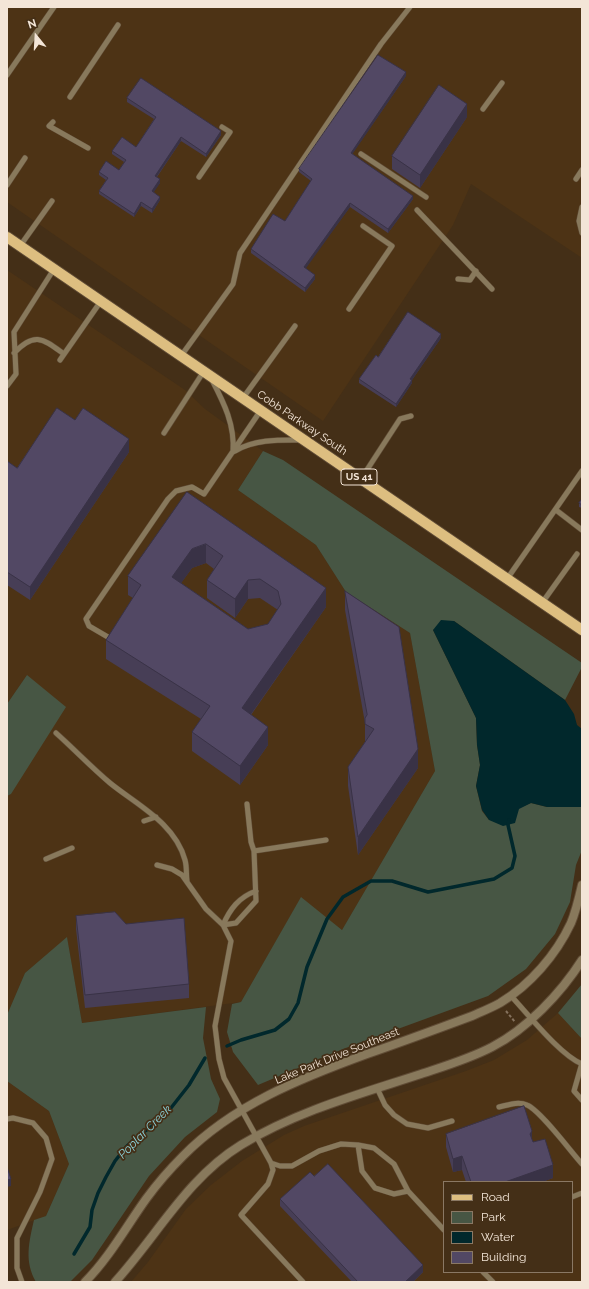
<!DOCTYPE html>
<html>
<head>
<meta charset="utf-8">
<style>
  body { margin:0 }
  #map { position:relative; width:589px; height:1289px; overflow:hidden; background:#442f17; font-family:Raleway,sans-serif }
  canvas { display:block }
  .frame { position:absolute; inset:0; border:8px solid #f3e5d7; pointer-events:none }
  .legend { position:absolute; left:443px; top:1181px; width:130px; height:92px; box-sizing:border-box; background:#442f17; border:1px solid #8a7864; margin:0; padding:5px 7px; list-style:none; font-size:12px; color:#f3e5d7 }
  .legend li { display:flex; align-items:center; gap:8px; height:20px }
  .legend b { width:20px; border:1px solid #8a7864 }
  .north { position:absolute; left:16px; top:16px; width:40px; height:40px; -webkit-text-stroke:3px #442f17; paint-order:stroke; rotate:342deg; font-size:11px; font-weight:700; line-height:16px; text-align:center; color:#f3e5d7 }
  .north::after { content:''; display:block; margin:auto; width:14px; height:18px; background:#f3e5d7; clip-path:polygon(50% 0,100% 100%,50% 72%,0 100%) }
</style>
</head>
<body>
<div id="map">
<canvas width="589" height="1289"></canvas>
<div class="frame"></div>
<ul class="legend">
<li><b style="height:5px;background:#ddbe80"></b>Road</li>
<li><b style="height:11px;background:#475644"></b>Park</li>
<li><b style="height:11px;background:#01282c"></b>Water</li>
<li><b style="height:11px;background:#524864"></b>Building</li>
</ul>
<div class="north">N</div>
</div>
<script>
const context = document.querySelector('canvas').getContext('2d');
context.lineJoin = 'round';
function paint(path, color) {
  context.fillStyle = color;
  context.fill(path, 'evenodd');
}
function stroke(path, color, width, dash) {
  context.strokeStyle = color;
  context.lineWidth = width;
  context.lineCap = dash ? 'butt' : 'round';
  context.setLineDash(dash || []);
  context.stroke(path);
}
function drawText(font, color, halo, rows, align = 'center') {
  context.font = font + ' Raleway,sans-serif';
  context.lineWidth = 3.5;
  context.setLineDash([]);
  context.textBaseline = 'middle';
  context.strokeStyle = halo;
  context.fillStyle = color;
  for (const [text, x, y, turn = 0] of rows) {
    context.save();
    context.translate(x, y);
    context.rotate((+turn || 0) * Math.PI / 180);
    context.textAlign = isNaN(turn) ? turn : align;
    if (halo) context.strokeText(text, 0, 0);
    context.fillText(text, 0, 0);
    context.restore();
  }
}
paint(new Path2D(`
  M7,7H582V258L471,184L453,225L323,421L7,202Z
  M7,270L185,390L205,409L263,451L238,490L316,545L346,592L410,633L435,771L342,930L301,898L241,1002L82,1023L67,938L25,973L7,1015V796L11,794L27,675L7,704Z
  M558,1013L582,1039V1282H131L148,1262L186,1209L211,1185L242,1161L284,1135L304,1126L466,1071L494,1060L527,1040ZM444,1182H572V1272H444Z
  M7,1081L49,1111L69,1164L46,1216L7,1230Z`), '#4d3315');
paint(new Path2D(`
  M263,451L283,460L582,663V667L565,700L454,621L433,630L476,718L477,745L480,765L476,786L482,811L489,820L531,803L547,807H582V850L576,865L570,902L555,934L526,969L488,996L343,1049L258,1085L233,1052L227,1032L232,1004L241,1002L301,897L342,930L435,771L410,633L346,592L316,545L238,490Z
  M27,675L66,707L11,794L7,796V704Z
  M67,937L82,1023L206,1007L203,1038L211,1079L220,1099L217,1112L185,1137L149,1176L92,1260L71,1281L36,1282C24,1261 29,1242 34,1220L46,1216L69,1164L49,1111L7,1081V1015L25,973Z
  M582,984V1039L558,1013Z`), '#475644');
paint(new Path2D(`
  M441,620L454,621L565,700L574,714L577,725L582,729V807H547L531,803L519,809L515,823L503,826L489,820L482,810L476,786L480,765L477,745L476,718L433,630Z`), '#01282c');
stroke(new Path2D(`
  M227,1046L241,1040L275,1030L289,1019L298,1003L307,967L327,919L343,897L371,881H392L428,892L494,879L512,868L515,856L508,825L509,820
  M74,1254L90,1227L92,1210L98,1193L106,1177L115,1161L126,1147L139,1135L154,1125L167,1113L189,1085L205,1058`), '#01282c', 3.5);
const service = new Path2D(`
  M7,75L54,7
  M70,97L118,25
  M483,109L502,83
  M53,122L49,126L88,148
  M361,154L426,197
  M199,177L230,132L222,127
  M576,179L582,170
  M7,185L25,158
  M582,207L579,221L582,233
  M417,210L492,289
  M20,246L52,201
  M458,279L470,280L476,271
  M349,309L392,246L363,226
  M14,353C35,331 43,339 64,354
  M181,356L233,284L240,253L381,44L410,7
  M60,360L101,301
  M212,380C224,403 235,425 233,452
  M7,386L16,374L14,332L54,269
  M243,398L295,326
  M164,433L204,371
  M235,451C255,439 280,440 301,440
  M361,479L400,419L411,416
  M556,510L582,530
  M507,579L582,471
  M542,603L577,554
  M113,640L89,626L86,619L168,499L176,491L192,487L204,494L261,410
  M56,733C74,749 91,767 110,783C137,805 175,823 185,860C187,867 186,874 187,881
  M144,821L156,817
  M254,851L326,840
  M46,859L72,848
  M157,865L172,869L182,875L206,909L223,925L231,941L215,1026L219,1059L224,1078L271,1163L273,1170L268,1184L241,1215L303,1282
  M223,925L236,923L256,901L254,851L251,842L247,804
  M223,925C230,909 239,897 256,891
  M511,996C528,1014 560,1055 582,1064
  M582,1063L574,1091L582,1100
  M377,1088L385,1105L394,1115L407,1124L428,1128L452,1121
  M499,1107C508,1105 518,1101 527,1105C540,1110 571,1152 582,1164
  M7,1119L13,1118L33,1123L46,1138L52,1159L40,1192L17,1238V1268L22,1282
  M358,1145L362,1171L375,1188L394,1194L408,1191
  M271,1163L280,1166H292L319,1151L341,1144L358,1145L374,1148L394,1164L408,1191L444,1230
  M572,1197L582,1193
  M483,1272L493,1282`);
const tertiary = new Path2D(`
  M85,1282C109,1258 126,1227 146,1199C157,1184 170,1169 183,1156C233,1105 301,1078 367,1054C402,1042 437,1029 472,1016C481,1012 491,1008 500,1003C530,985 556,955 571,923C576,911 579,898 582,885
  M115,1282C157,1236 187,1178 241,1145C297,1111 360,1094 421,1074C445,1066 469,1059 492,1047C527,1029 561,993 582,960`);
const primary = new Path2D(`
  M7,237L582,630`);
stroke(service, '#604c36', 6);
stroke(tertiary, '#604c36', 10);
stroke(primary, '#604c36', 12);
stroke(new Path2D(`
  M506,1011L515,1022`), '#85725e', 2, [3, 2]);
stroke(service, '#88795c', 5);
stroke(tertiary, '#88795c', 8);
stroke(primary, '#ddbe80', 10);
paint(new Path2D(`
  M406,76L352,154L413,199L388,233L350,207L305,268L315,279L305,292L251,253V249L285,221L311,181L299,172V169Z
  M127,98L221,135L206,157L181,141L157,177L160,183L153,192L160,200L152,213L141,206L134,217L99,194V191L106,180L99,175V172L119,170L124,162L112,154V151L136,147L154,119L127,102Z
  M467,117L420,188L392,169V156Z
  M441,338L412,380V383L396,407L359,383V379L378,357Z
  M75,420L129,452L30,600L7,585V461L17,468Z
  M187,492L326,607L251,715L268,745L240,785L192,751V732L201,719L106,659V640L133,598L128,595V576ZM206,563L214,569L207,580V598L235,618L248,599L260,598L278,610L268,624L248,629L181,583L192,568Z
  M582,499V508L579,507V503Z
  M345,591L418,768L358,855L348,786V767L365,742V723L345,610Z
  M76,916L126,924L189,984V998L85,1008L76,929Z
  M446,1134L532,1140L553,1178L542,1182H466L462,1170L453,1172L446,1147Z
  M280,1199L423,1272L413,1282H352L280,1206Z`), '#473e56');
paint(new Path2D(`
  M406,72V76L351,156V153Z
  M467,104V117L420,188V175Z
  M221,131V135L206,157V154Z
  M181,137V141L155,179V176Z
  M160,179V183L152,195V191Z
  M413,196V199L388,233V229Z
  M160,197V200L152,213V209Z
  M141,202V206L134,217V214Z
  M350,203V207L304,271V267Z
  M315,275V279L305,292V288Z
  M441,334V338L412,380V383L396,407V404L410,379Z
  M129,439V452L30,600V587Z
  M206,544V563L192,568L172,596V577L192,549Z
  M248,580V599L235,618V599Z
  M326,588V607L242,727V708Z
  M268,727V745L240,785V766Z
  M418,749V768L358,855V837Z
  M532,1131V1144L530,1134Z
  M462,1156V1170L453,1172V1159Z
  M553,1165V1178L542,1182H505Z
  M11,1179V1186L7,1187V1180Z
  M423,1265V1272L413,1282H405Z`), '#393246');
const building = new Path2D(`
  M378,55L406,72L351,153L413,196L388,229L350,203L304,267L315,275L305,288L251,249L273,214L285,221L312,179L299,169Z
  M141,78L221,131L206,154L181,137L155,176L160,179L152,191L160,197L152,209L141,202L134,214L99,191L108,178L99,172L106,161L119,170L126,160L112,151L122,137L136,147L156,117L127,98Z
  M439,85L467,104L420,175L392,156Z
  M408,312L441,334L410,379L412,380L396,404L359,379L376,355L378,357Z
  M57,408L75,420L83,408L129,439L30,587L7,572V461L17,468Z
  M187,492L326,588L242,708L268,727L240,766L192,732L210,706L106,640L141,585L128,576ZM206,544L223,556L207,580L235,599L248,580L260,579L278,591L281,604L268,624L248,629L172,577L192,549Z
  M582,499V505L579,503Z
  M345,591L399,627L418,749L358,837L348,767L374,729L365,724V718L367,715Z
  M115,912L126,924L184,918L189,984L85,995L76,916Z
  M524,1106L532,1131L530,1134L533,1142L545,1139L553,1165L505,1182H471L462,1156L453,1159L446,1134Z
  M328,1164L423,1265L405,1282H358L280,1199L310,1172L314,1176Z
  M7,1167L11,1179L7,1180Z`);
paint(building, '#524864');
stroke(building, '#393246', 1);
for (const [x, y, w] of [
  [359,477,36]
]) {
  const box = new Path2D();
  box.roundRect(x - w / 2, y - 8, w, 16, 3);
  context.fillStyle = '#442f17';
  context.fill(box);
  stroke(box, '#f3e5d7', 1);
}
drawText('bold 10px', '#f3e5d7', null, [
  ["US 41",359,477]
]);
drawText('11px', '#f3e5d7', '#442f17', [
  ["Cobb Parkway South",302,423,34],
  ["Lake Park Drive Southeast",337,1056,-22]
]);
drawText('italic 12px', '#8bd2da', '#442f17', [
  ["Poplar Creek",145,1132,-45]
]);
</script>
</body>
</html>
